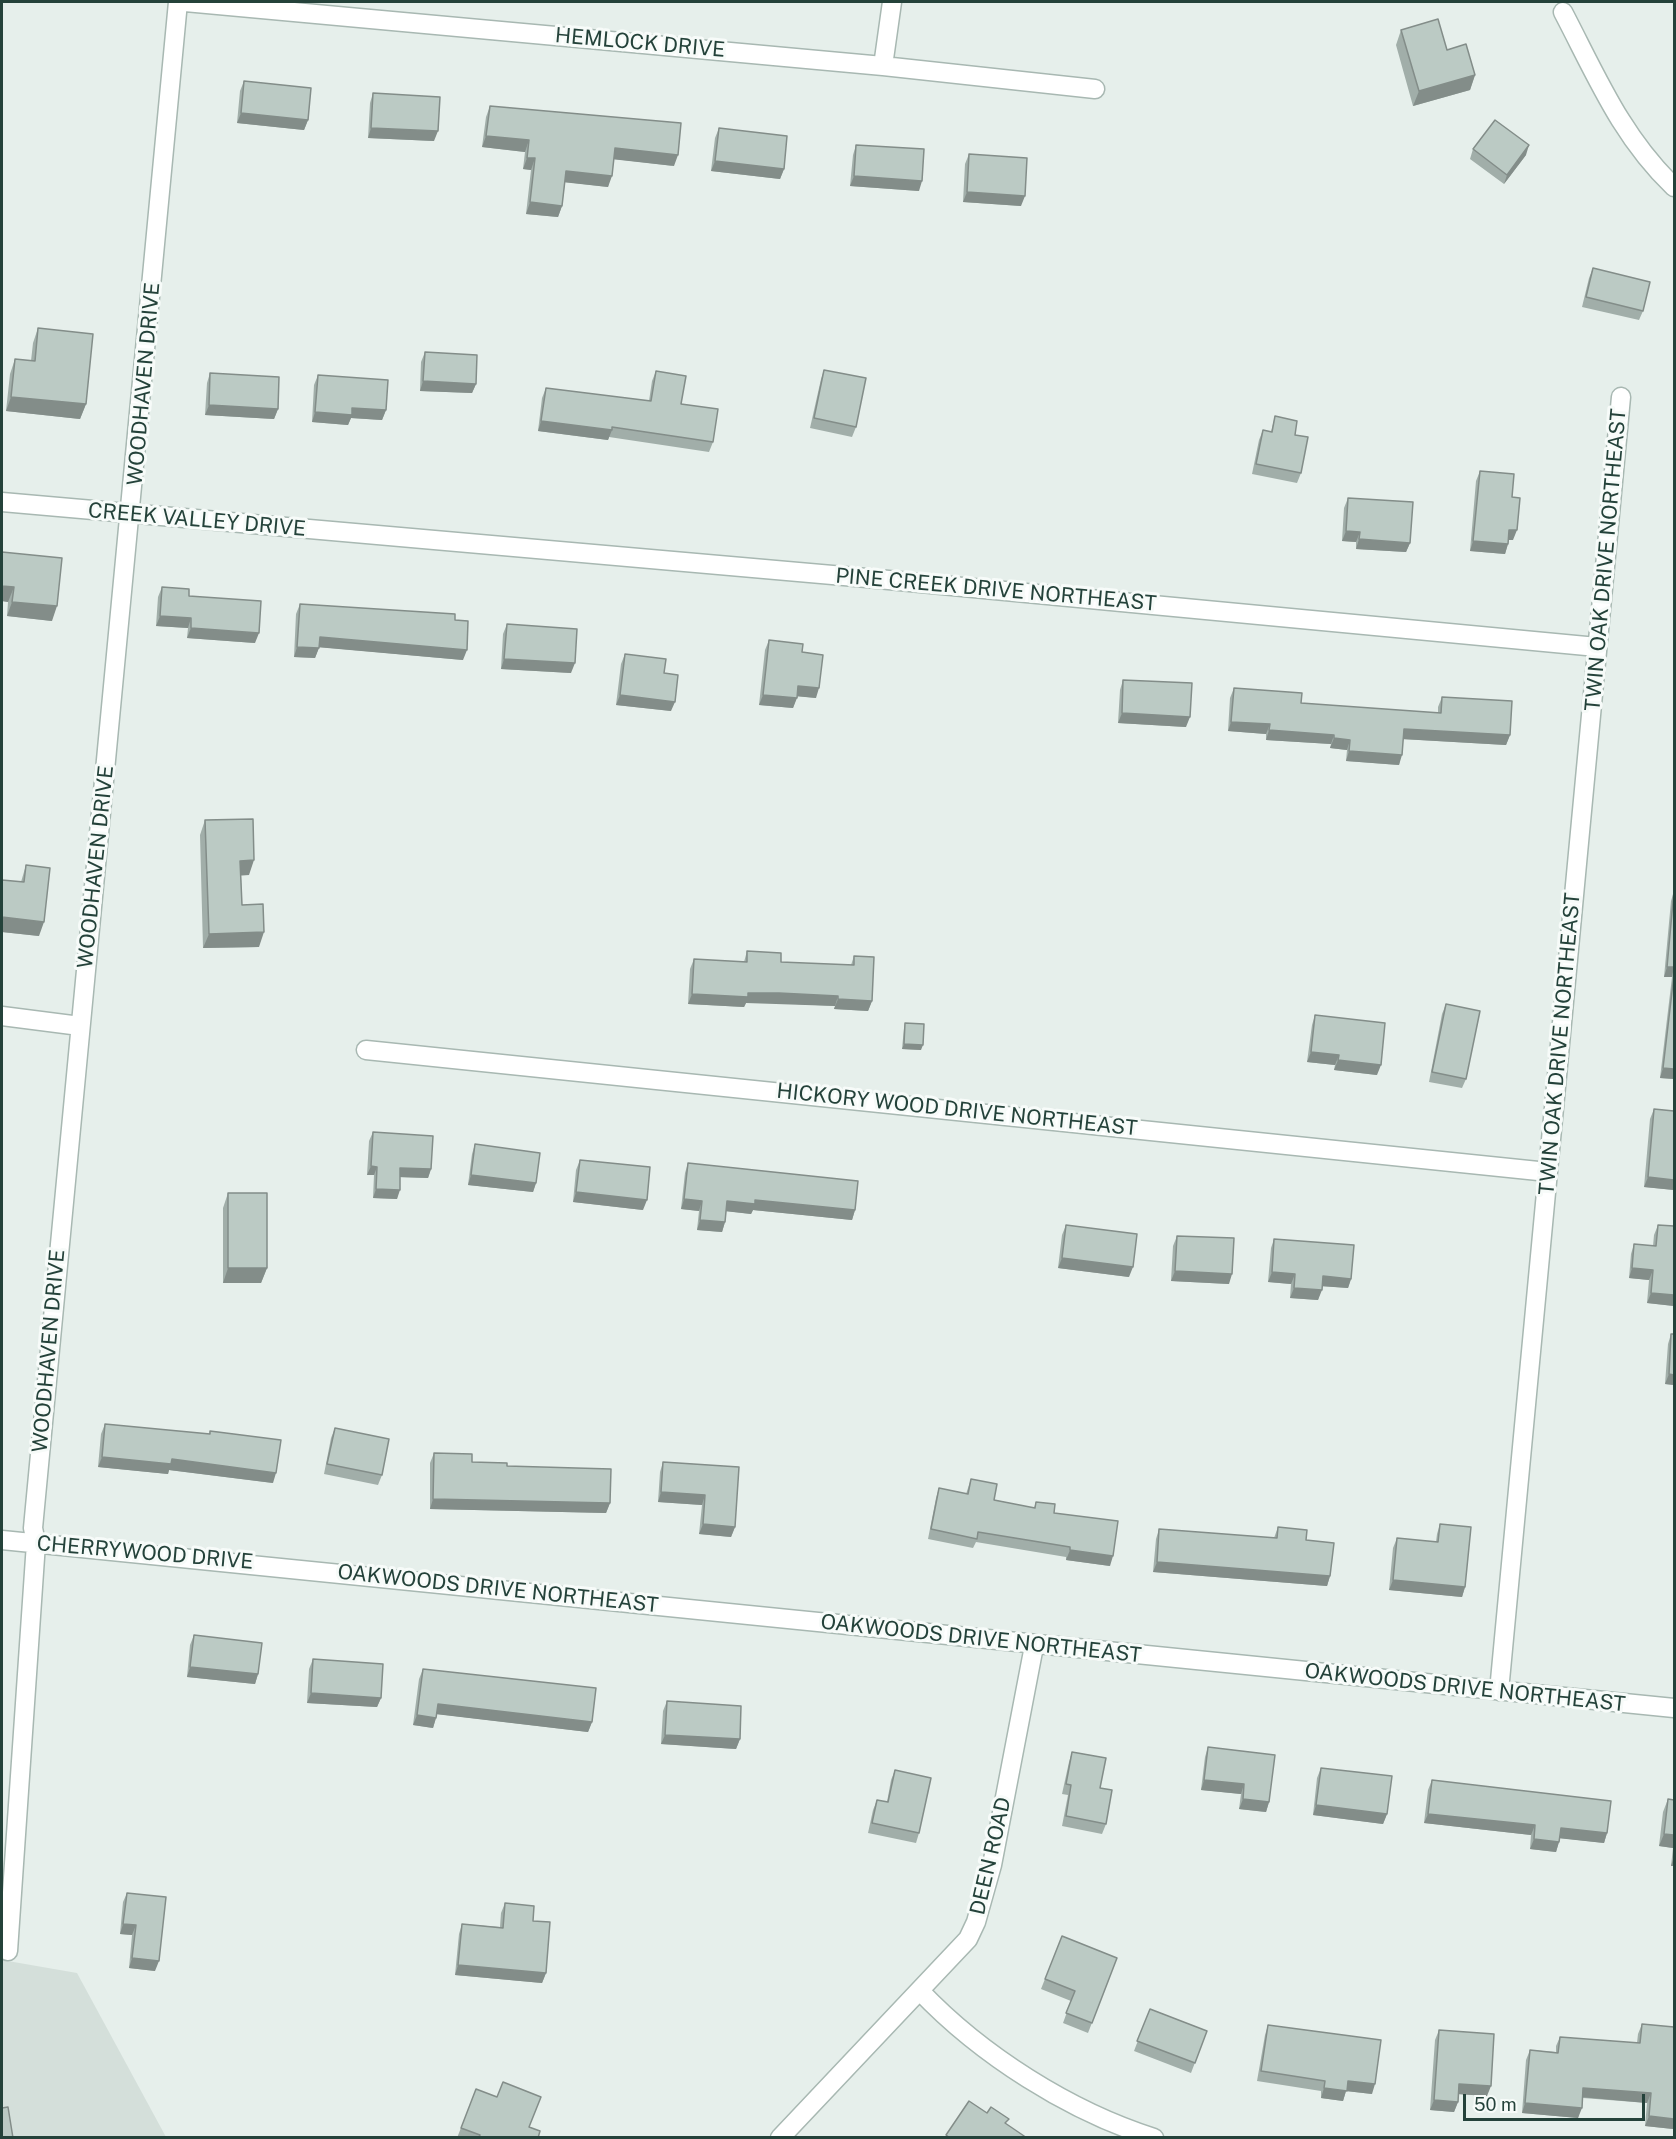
<!DOCTYPE html>
<html>
<head>
<meta charset="utf-8">
<style>
  body { margin:0 }
  #map { position:relative; width:1676px; height:2139px; overflow:hidden; background:#e6efeb; font-family:"Public Sans",sans-serif }
  canvas { display:block }
  .frame { position:absolute; inset:0; border:3px solid #24423a; pointer-events:none }
  .scale { position:absolute; left:1463px; top:2094px; width:182px; height:27px; box-sizing:border-box; border:3px solid #24423a; border-top:0; padding-left:8px; font-size:18px; line-height:21px; white-space:nowrap; color:#24423a; -webkit-text-stroke:4px #f7fbf9; paint-order:stroke }
</style>
</head>
<body>
<div id="map">
<canvas width="1676" height="2139"></canvas>
<div class="frame"></div>
<div class="scale">50 m</div>
</div>
<script>
const context = document.querySelector('canvas').getContext('2d');
context.lineJoin = 'round';
function paint(path, color) {
  context.fillStyle = color;
  context.fill(path, 'evenodd');
}
function stroke(path, color, width, dash) {
  context.strokeStyle = color;
  context.lineWidth = width;
  context.lineCap = dash ? 'butt' : 'round';
  context.setLineDash(dash || []);
  context.stroke(path);
}
function drawText(font, color, halo, rows, align = 'center') {
  context.font = font + ' "Public Sans",sans-serif';
  context.lineWidth = 6;
  context.setLineDash([]);
  context.textBaseline = 'middle';
  context.strokeStyle = halo;
  context.fillStyle = color;
  for (const [text, x, y, turn = 0] of rows) {
    context.save();
    context.translate(x, y);
    context.rotate((+turn || 0) * Math.PI / 180);
    context.textAlign = isNaN(turn) ? turn : align;
    if (halo) context.strokeText(text, 0, 0);
    context.fillText(text, 0, 0);
    context.restore();
  }
}
paint(new Path2D(`
  M2,1960L77,1973L166,2137H2Z`), '#d4dfda');
const street = new Path2D(`
  M185,2L883,66L1095,89
  M1563,12C1597,77 1621,136 1674,187
  M883,66L892,2
  M2,502L878,579L1597,647
  M2,1016L80,1026
  M366,1050L1548,1172
  M2,1540C560,1592 1117,1654 1674,1708
  M1499,1691L1621,397
  M8,1951L36,1543L33,1528C81,1019 132,510 178,2
  M920,1991C981,2055 1069,2111 1154,2138
  M780,2138L968,1939L976,1922L992,1865L1034,1646`);
stroke(street, '#a8b8b2', 21);
stroke(street, '#fff', 18);
paint(new Path2D(`
  M1401,30L1447,50L1475,75L1470,90L1413,106L1396,45Z
  M244,81L308,120L304,130L237,123L240,91Z
  M373,93L434,141L368,138L370,103Z
  M490,106L674,166L614,159L608,187L565,182L562,206L558,217L526,214L531,170L523,169L525,152L482,147L486,117Z
  M719,128L784,169L780,179L711,171L715,138Z
  M856,145L919,191L850,186L853,155Z
  M1473,149L1526,155L1504,184L1470,159Z
  M969,154L1021,206L963,202L965,164Z
  M1593,268L1643,311L1639,320L1582,307L1589,278Z
  M38,328L86,404L80,419L6,411L10,374L15,359L31,361L33,343Z
  M425,352L476,384L472,393L420,391L421,362Z
  M824,370L856,427L852,437L810,428L821,379Z
  M656,371L713,442L709,452L609,437L608,440L538,431L542,398L546,388L649,401L652,381Z
  M210,373L278,409L274,419L205,415L207,383Z
  M318,375L386,410L382,420L351,418L348,425L312,422L314,385Z
  M1275,416L1295,435L1301,473L1297,483L1252,474L1259,440L1263,430L1271,432Z
  M1480,471L1512,497L1513,540H1509L1505,554L1470,551L1476,481Z
  M1348,498L1410,543L1406,552L1356,549V542L1342,541L1344,508Z
  M2,552L52,621L7,616L8,602L2,601Z
  M162,587L189,596L255,643L187,638L188,628L156,626L158,597Z
  M300,604L455,620L463,660L319,647L315,658L294,657L296,614Z
  M507,624L571,673L501,669L503,634Z
  M769,640L802,652L816,698L797,696L793,708L759,705L765,650Z
  M625,654L664,673L671,711L616,705L621,664Z
  M1123,680L1186,727L1118,723L1120,690Z
  M1234,688L1301,703L1438,713V707L1442,697L1510,735L1506,745L1403,739L1399,765L1346,761L1347,750L1330,748L1331,744L1266,740V734L1228,731L1230,698Z
  M205,820L249,875H241L242,905L259,947L203,948L200,835Z
  M26,865L39,936L2,932V880L21,882Z
  M1674,891V1079L1660,1078L1672,977H1664L1671,901Z
  M747,951L781,962L851,965L854,956L872,1001L868,1011L834,1009L835,1006L775,1003H746L744,1007L688,1004L690,969L694,959L744,962Z
  M1446,1004L1466,1079L1462,1088L1429,1082L1442,1014Z
  M1315,1015L1377,1075L1334,1070L1335,1065L1307,1062L1312,1025Z
  M905,1023L921,1050L902,1049L904,1028Z
  M1654,1109L1674,1111V1190L1644,1187L1650,1119Z
  M373,1132L431,1169L428,1178L400,1177L397,1199L373,1198L374,1175H367L369,1141Z
  M475,1144L536,1183L533,1192L468,1185L472,1154Z
  M580,1160L643,1210L573,1202L576,1170Z
  M688,1163L855,1210L852,1220L753,1210L751,1214L726,1211L725,1222L722,1232L697,1230L699,1211L681,1209L685,1173Z
  M228,1193L267,1268L261,1283H223V1208Z
  M1066,1225L1129,1277L1058,1268L1062,1235Z
  M1658,1225L1674,1226V1306L1647,1303L1649,1280L1629,1278L1631,1254L1634,1244L1653,1246L1654,1235Z
  M1177,1236L1229,1284L1171,1281L1173,1246Z
  M1274,1239L1351,1279L1348,1288L1322,1286L1318,1300L1290,1298L1291,1284L1268,1282L1271,1248Z
  M1671,1334L1674,1385L1665,1384L1668,1344Z
  M105,1424L209,1434L210,1431L273,1483L169,1470L168,1474L98,1467L101,1434Z
  M335,1428L382,1475L378,1485L324,1474L331,1438Z
  M434,1453L472,1462L507,1466L610,1503L606,1513L430,1509V1463Z
  M663,1462L739,1467L735,1527L731,1537L699,1534L702,1505L658,1502L660,1472Z
  M971,1479L994,1500L1034,1508L1036,1502L1054,1513L1110,1566L1066,1560V1557L976,1542L973,1548L928,1539L936,1498L939,1488L966,1494Z
  M1440,1524L1465,1587L1462,1597L1389,1590L1393,1548L1397,1538L1436,1542L1437,1534Z
  M1278,1527L1306,1540L1330,1576L1327,1586L1153,1572L1156,1539L1159,1529L1274,1538Z
  M194,1635L258,1674L255,1684L187,1677L190,1645Z
  M313,1659L381,1698L377,1707L307,1703L309,1669Z
  M423,1669L592,1722L588,1732L437,1714L433,1728L413,1725L419,1679Z
  M667,1701L740,1739L736,1749L661,1744L663,1711Z
  M1208,1747L1269,1802L1266,1812L1239,1809L1241,1794L1201,1790L1205,1757Z
  M1072,1752L1100,1788L1106,1824L1102,1834L1062,1826L1068,1795L1062,1794L1069,1762Z
  M1321,1768L1387,1814L1383,1824L1313,1815L1317,1778Z
  M895,1770L919,1833L916,1843L868,1833L873,1810L877,1800L887,1802L891,1780Z
  M1432,1780L1607,1833L1604,1843L1560,1838L1556,1852L1530,1849L1531,1835L1424,1823L1428,1790Z
  M1668,1799L1674,1800V1866H1671L1673,1848L1659,1846L1663,1812Z
  M127,1893L155,1971L129,1968L132,1935L120,1934L123,1902Z
  M505,1903L546,1973L542,1983L455,1975L459,1934L462,1924L500,1927L501,1913Z
  M1062,1936L1117,1958L1088,2033L1063,2023L1071,2001L1041,1989Z
  M1150,2009L1207,2031L1191,2073L1134,2051Z
  M1642,2024L1673,2129L1645,2126L1647,2103L1583,2098L1578,2118L1522,2113L1526,2060L1530,2050L1556,2052V2046L1560,2037L1637,2043L1638,2034Z
  M1268,2025L1372,2094L1346,2091L1343,2101L1321,2098V2091L1257,2081L1265,2035Z
  M1439,2030L1487,2096L1459,2094L1458,2102L1454,2112L1430,2110L1435,2040Z
  M476,2089L529,2127L538,2138H457Z`), '#a1aea9');
paint(new Path2D(`
  M1475,75L1470,90L1413,106L1419,91Z
  M241,113L308,120L304,130L237,123Z
  M371,128L438,131L434,141L368,138Z
  M486,136L529,140L525,152L482,147Z
  M1529,145L1526,155L1504,184L1507,175Z
  M615,148L678,155L674,166L611,159Z
  M527,158H535L531,170L523,169Z
  M715,161L784,169L780,179L711,171Z
  M566,171L612,176L608,187L562,182Z
  M854,176L922,181L919,191L850,186Z
  M967,192L1025,196L1021,206L963,202Z
  M530,202L562,206L558,217L526,214Z
  M423,381L476,384L472,393L420,391Z
  M11,397L86,404L80,419L6,411Z
  M209,405L278,409L274,419L205,415Z
  M352,408L386,410L382,420L351,418L348,425L312,422L315,412Z
  M541,421L612,430L608,440L538,431Z
  M1509,530H1517L1513,540H1506Z
  M1346,531L1360,532L1356,542L1342,541Z
  M1359,539L1410,543L1406,552L1356,549Z
  M1473,541L1508,544L1505,554L1470,551Z
  M2,586L14,587L8,602L2,601Z
  M12,602L57,606L52,621L7,616Z
  M160,616L191,618L188,628L156,626Z
  M191,628L259,633L255,643L187,638Z
  M320,637L467,650L463,660L316,647Z
  M297,647L319,648L315,658L294,657Z
  M504,659L575,663L571,673L501,669Z
  M798,686L819,688L816,698L794,696Z
  M620,695L675,702L671,711L616,705Z
  M763,695L797,698L793,708L759,705Z
  M1122,713L1190,717L1186,727L1118,723Z
  M1231,722L1270,724L1266,734L1228,731Z
  M1404,729L1510,735L1506,745L1401,739Z
  M1269,730L1334,735L1331,744L1266,740Z
  M1334,738L1350,740L1347,750L1330,748Z
  M1349,751L1402,755L1399,765L1346,761Z
  M254,860L249,875L235,876L240,861Z
  M2,917L44,922L39,936L2,932Z
  M264,932L259,947L203,948L209,934Z
  M1667,967H1674L1672,977H1664Z
  M748,993H779L838,996L835,1006L746,1003L744,1007L688,1004L692,994Z
  M838,999L872,1001L868,1011L834,1009Z
  M904,1044L923,1045L921,1050L902,1049Z
  M1311,1052L1339,1055L1335,1065L1307,1062Z
  M1338,1060L1381,1065L1377,1075L1334,1070Z
  M1663,1068L1674,1069V1079L1660,1078Z
  M371,1166L377,1167L374,1175H367Z
  M400,1168L431,1169L428,1178L397,1177Z
  M471,1175L536,1183L533,1192L468,1185Z
  M1648,1177L1674,1180V1190L1644,1187Z
  M376,1189L400,1190L397,1199L373,1198Z
  M576,1192L647,1200L643,1210L573,1202Z
  M684,1199L702,1201L699,1211L681,1209Z
  M755,1200L855,1210L852,1220L753,1210L751,1214L724,1211L727,1201Z
  M700,1220L725,1222L722,1232L697,1230Z
  M1062,1258L1133,1267L1129,1277L1058,1268Z
  M228,1268H267L261,1283H223Z
  M1632,1268L1653,1270L1649,1280L1629,1278Z
  M1175,1271L1232,1274L1229,1284L1171,1281Z
  M1272,1272L1295,1274L1291,1284L1268,1282Z
  M1323,1276L1351,1279L1348,1288L1319,1286Z
  M1294,1288L1322,1290L1318,1300L1290,1298Z
  M1651,1293L1674,1295V1306L1647,1303Z
  M1669,1374L1674,1375V1385L1665,1384Z
  M102,1457L172,1459L276,1473L273,1483L169,1470L168,1474L98,1467Z
  M661,1492L705,1495L702,1505L658,1502Z
  M433,1499L610,1503L606,1513L430,1509Z
  M703,1524L735,1527L731,1537L699,1534Z
  M1070,1550L1113,1556L1110,1566L1066,1560Z
  M1157,1562L1330,1576L1327,1586L1153,1572Z
  M1393,1580L1465,1587L1462,1597L1389,1590Z
  M190,1667L258,1674L255,1684L187,1677Z
  M311,1693L381,1698L377,1707L307,1703Z
  M438,1704L592,1722L588,1732L435,1714Z
  M417,1715L436,1718L433,1728L413,1725Z
  M665,1735L740,1739L736,1749L661,1744Z
  M1204,1780L1244,1784L1241,1794L1201,1790Z
  M1243,1799L1269,1802L1266,1812L1239,1809Z
  M1316,1805L1387,1814L1383,1824L1313,1815Z
  M1428,1814L1535,1825L1531,1835L1424,1823Z
  M1561,1828L1607,1833L1604,1843L1557,1838Z
  M1664,1834L1674,1835V1845L1673,1848L1659,1846Z
  M1534,1839L1559,1842L1556,1852L1530,1849Z
  M1674,1856V1866H1671Z
  M123,1924L136,1925L132,1935L120,1934Z
  M132,1958L159,1961L155,1971L129,1968Z
  M458,1965L546,1973L542,1983L455,1975Z
  M1348,2081L1375,2084L1372,2094L1346,2091L1343,2101L1321,2098L1324,2088Z
  M1459,2084L1491,2086L1487,2096L1456,2094Z
  M1583,2088L1651,2093L1647,2103L1580,2097Z
  M1434,2100L1458,2102L1454,2112L1430,2110Z
  M1525,2103L1582,2108L1578,2118L1522,2113Z
  M1649,2116L1674,2119V2125L1673,2129L1645,2126Z`), '#838d89');
const building = new Path2D(`
  M1438,19L1447,50L1466,44L1475,75L1419,91L1401,30Z
  M244,81L311,88L308,120L241,113Z
  M373,93L440,97L438,131L371,128Z
  M490,106L681,123L678,155L615,148L612,176L566,171L562,206L530,202L535,158H527L529,140L486,136Z
  M1495,120L1529,145L1507,175L1473,149Z
  M719,128L787,136L784,169L715,161Z
  M856,145L924,149L922,181L854,176Z
  M969,154L1027,158L1025,196L967,192Z
  M1593,268L1650,282L1643,311L1586,297Z
  M38,328L93,334L86,404L11,397L15,359L35,361Z
  M425,352L477,355L476,384L423,381Z
  M824,370L866,378L856,427L814,418Z
  M656,371L686,376L681,404L718,409L713,442L612,427V430L541,421L546,388L651,401Z
  M210,373L279,377L278,409L209,405Z
  M318,375L388,380L386,410L352,408V415L315,412Z
  M1275,416L1297,421L1295,435L1308,437L1301,473L1256,464L1263,430L1272,432Z
  M1480,471L1514,474L1512,497L1520,498L1517,530H1509L1508,544L1473,541Z
  M1348,498L1413,502L1410,543L1359,539L1360,532L1346,531Z
  M2,552L62,558L57,606L12,602L14,587L2,586Z
  M162,587L189,589V596L261,601L259,633L191,628V618L160,616Z
  M300,604L455,614V620L468,621L467,650L320,637L319,648L297,647Z
  M507,624L577,629L575,663L504,659Z
  M769,640L803,644L802,652L823,655L819,688L798,686L797,698L763,695Z
  M625,654L666,659L664,673L678,675L675,702L620,695Z
  M1123,680L1192,683L1190,717L1122,713Z
  M1234,688L1302,693L1301,703L1441,713L1442,697L1512,701L1510,735L1404,729L1402,755L1349,751L1350,740L1334,738V735L1269,730L1270,724L1231,722Z
  M253,819L254,860L240,861L242,905L263,904L264,932L209,934L205,820Z
  M26,865L50,868L44,922L2,917V880L24,882Z
  M1674,891V967H1667Z
  M747,951L781,953V962L854,965V956L874,957L872,1001L838,999V996L779,993H748V997L692,994L694,959L747,962Z
  M1674,975V1069L1663,1068Z
  M1446,1004L1480,1011L1466,1079L1432,1072Z
  M1315,1015L1385,1023L1381,1065L1338,1060L1339,1055L1311,1052Z
  M905,1023L924,1024L923,1045L904,1044Z
  M1654,1109L1674,1111V1180L1648,1177Z
  M373,1132L433,1136L431,1169L400,1168V1190L376,1189L377,1167L371,1166Z
  M475,1144L540,1153L536,1183L471,1175Z
  M580,1160L650,1167L647,1200L576,1192Z
  M688,1163L858,1181L855,1210L755,1200V1204L727,1201L725,1222L700,1220L702,1201L684,1199Z
  M228,1193H267V1268H228Z
  M1066,1225L1137,1234L1133,1267L1062,1258Z
  M1658,1225L1674,1226V1295L1651,1293L1653,1270L1632,1268L1634,1244L1656,1246Z
  M1177,1236L1234,1238L1232,1274L1175,1271Z
  M1274,1239L1354,1245L1351,1279L1323,1276L1322,1290L1294,1288L1295,1274L1272,1272Z
  M1671,1334H1674V1375L1669,1374Z
  M105,1424L210,1434V1431L281,1440L276,1473L172,1459L171,1464L102,1457Z
  M335,1428L389,1439L382,1475L327,1464Z
  M434,1453L472,1454V1462L507,1463V1466L611,1469L610,1503L433,1499Z
  M663,1462L739,1467L735,1527L703,1524L705,1495L661,1492Z
  M971,1479L997,1484L994,1500L1035,1508L1036,1502L1055,1504L1054,1513L1118,1521L1113,1556L1070,1550V1547L978,1532L977,1539L931,1529L939,1488L968,1494Z
  M1440,1524L1471,1527L1465,1587L1393,1580L1397,1538L1438,1542Z
  M1278,1527L1307,1530L1306,1540L1334,1543L1330,1576L1157,1562L1159,1529L1277,1538Z
  M194,1635L262,1643L258,1674L190,1667Z
  M313,1659L383,1664L381,1698L311,1693Z
  M423,1669L596,1688L592,1722L438,1704L436,1718L417,1715Z
  M667,1701L741,1706L740,1739L665,1735Z
  M1208,1747L1275,1755L1269,1802L1243,1799L1244,1784L1204,1780Z
  M1072,1752L1106,1758L1100,1788L1112,1790L1106,1824L1066,1816L1071,1785L1066,1784Z
  M1321,1768L1392,1776L1387,1814L1316,1805Z
  M895,1770L931,1778L919,1833L872,1823L877,1800L888,1802Z
  M1432,1780L1611,1801L1607,1833L1561,1828L1559,1842L1534,1839L1535,1825L1428,1814Z
  M1668,1799L1674,1800V1835L1664,1834Z
  M127,1893L166,1897L159,1961L132,1958L136,1925L123,1924Z
  M505,1903L534,1906L533,1921L550,1922L546,1973L458,1965L462,1924L503,1928Z
  M1062,1936L1117,1958L1092,2023L1066,2013L1075,1991L1045,1979Z
  M1150,2009L1207,2031L1195,2063L1137,2041Z
  M1642,2024L1674,2027V2119L1649,2116L1651,2093L1583,2088L1582,2108L1525,2103L1530,2050L1558,2053L1560,2037L1640,2043Z
  M1268,2025L1381,2040L1375,2084L1348,2081L1347,2091L1324,2088L1325,2081L1261,2071Z
  M1439,2030L1494,2034L1491,2086L1459,2084L1458,2102L1434,2100Z
  M503,2082L541,2097L529,2127L540,2131L538,2138H479L480,2135L461,2128L476,2089L497,2097Z
  M969,2101L987,2113L991,2107L1009,2119L1005,2123L1027,2138H950L946,2135Z
  M8,2107L13,2138H2V2108Z`);
paint(building, '#bbcac4');
stroke(building, '#838d89', 1.5);
drawText('21px', '#24423a', '#f7fbf9', [
  ["HEMLOCK DRIVE",640,43,5],
  ["WOODHAVEN DRIVE",144,384,-85],
  ["CREEK VALLEY DRIVE",197,520,5],
  ["TWIN OAK DRIVE NORTHEAST",1606,560,-85],
  ["PINE CREEK DRIVE NORTHEAST",996,590,5],
  ["WOODHAVEN DRIVE",96,867,-84],
  ["TWIN OAK DRIVE NORTHEAST",1560,1044,-85],
  ["HICKORY WOOD DRIVE NORTHEAST",957,1110,6],
  ["WOODHAVEN DRIVE",49,1351,-85],
  ["CHERRYWOOD DRIVE",145,1553,5],
  ["OAKWOODS DRIVE NORTHEAST",498,1589,6],
  ["OAKWOODS DRIVE NORTHEAST",981,1639,6],
  ["OAKWOODS DRIVE NORTHEAST",1465,1688,6],
  ["DEEN ROAD",991,1856,-77]
]);
</script>
</body>
</html>
